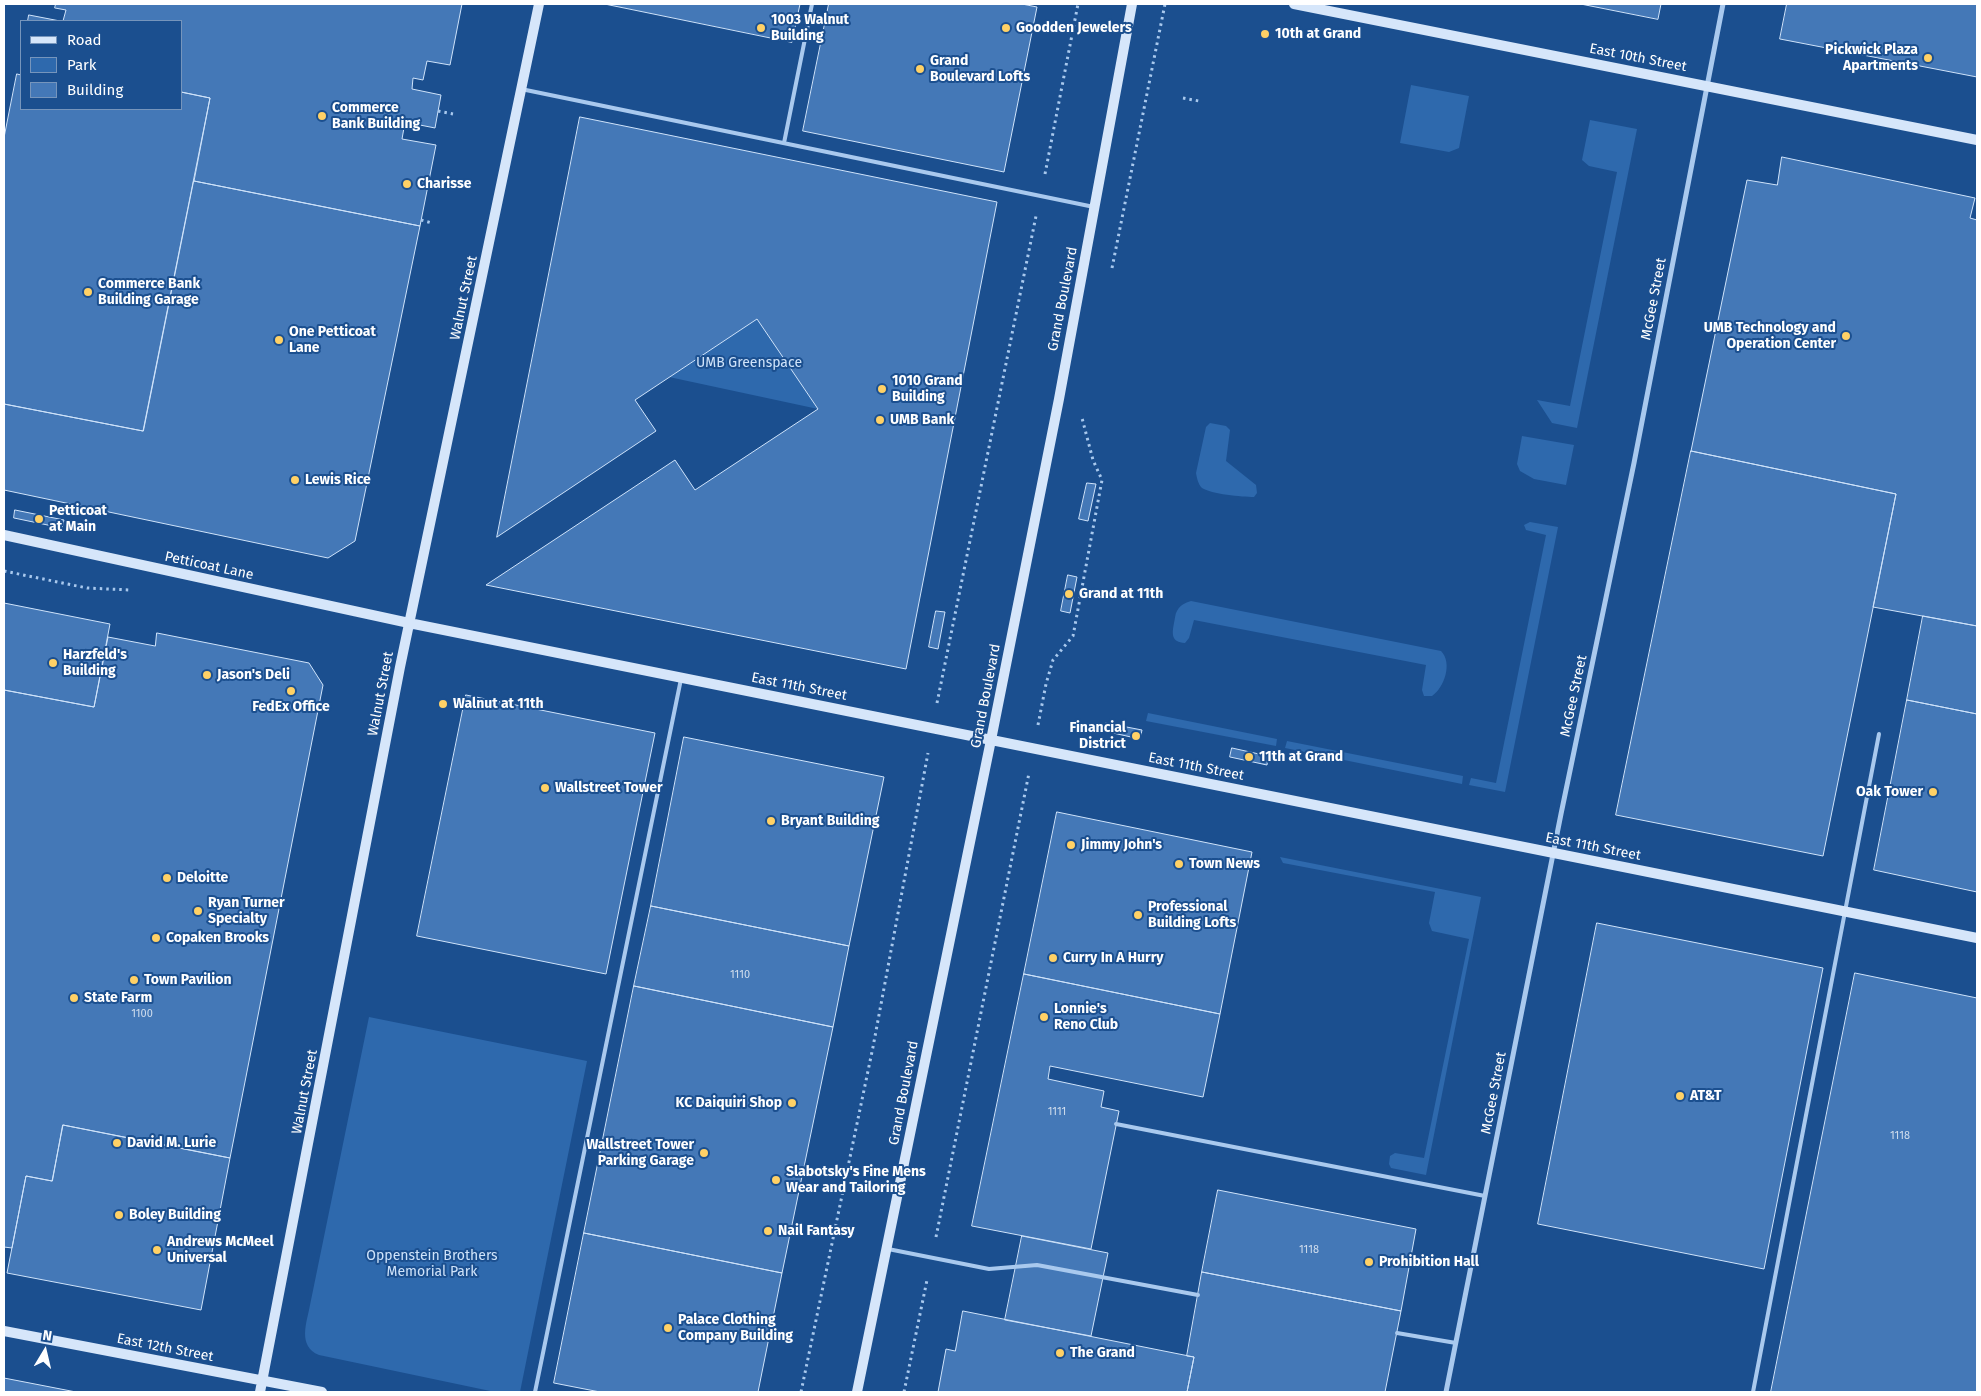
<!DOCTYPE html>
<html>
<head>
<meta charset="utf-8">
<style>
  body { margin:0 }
  #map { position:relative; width:1981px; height:1396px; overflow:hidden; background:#1b4f8f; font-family:"Fira Sans",sans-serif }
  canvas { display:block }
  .frame { position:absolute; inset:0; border:5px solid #fff; pointer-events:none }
  .legend { position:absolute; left:20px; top:20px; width:162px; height:90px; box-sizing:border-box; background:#1b4f8f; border:1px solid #7695bc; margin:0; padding:6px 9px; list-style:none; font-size:15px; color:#fff }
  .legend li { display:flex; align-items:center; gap:10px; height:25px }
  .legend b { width:25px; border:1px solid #7695bc }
  .north { position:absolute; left:20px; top:1326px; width:50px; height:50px; -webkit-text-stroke:4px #1b4f8f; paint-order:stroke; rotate:9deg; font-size:14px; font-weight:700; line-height:20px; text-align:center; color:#fff }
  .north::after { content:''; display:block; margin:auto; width:18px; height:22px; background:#fff; clip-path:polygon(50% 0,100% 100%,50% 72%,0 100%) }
</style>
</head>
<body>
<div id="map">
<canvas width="1981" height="1396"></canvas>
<div class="frame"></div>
<ul class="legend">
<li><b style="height:6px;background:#d6e6fa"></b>Road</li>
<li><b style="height:14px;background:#2e69ad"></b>Park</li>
<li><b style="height:14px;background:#4478b7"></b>Building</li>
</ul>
<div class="north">N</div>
</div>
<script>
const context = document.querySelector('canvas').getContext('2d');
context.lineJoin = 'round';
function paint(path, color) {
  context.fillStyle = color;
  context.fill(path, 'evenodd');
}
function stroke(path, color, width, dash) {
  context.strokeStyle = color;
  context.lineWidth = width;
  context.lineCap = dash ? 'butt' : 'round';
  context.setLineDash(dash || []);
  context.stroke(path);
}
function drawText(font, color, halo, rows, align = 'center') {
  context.font = font + ' "Fira Sans",sans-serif';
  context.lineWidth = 4;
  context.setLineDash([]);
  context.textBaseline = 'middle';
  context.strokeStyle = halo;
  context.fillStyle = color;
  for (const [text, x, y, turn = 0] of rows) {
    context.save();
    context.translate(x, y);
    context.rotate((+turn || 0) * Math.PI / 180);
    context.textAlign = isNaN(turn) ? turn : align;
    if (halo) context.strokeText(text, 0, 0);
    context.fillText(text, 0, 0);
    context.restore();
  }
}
paint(new Path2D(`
  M1411,85L1469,96L1459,148L1449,152L1400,143Z
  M1590,120L1637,129L1577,428L1552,423L1537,400L1570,406L1617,172L1589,166L1582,160Z
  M757,319L818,409L669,377Z
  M1210,423L1226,426L1230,430L1226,461L1256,485L1257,493L1254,497C1242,497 1211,494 1202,488C1198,484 1197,478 1196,473L1206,427Z
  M1522,436L1574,445L1566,485L1534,479L1520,471L1517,464Z
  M1530,522L1558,527L1505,792L1469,785L1471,778L1496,783L1546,535L1526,530L1524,525Z
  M1191,601L1441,651C1453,663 1444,688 1432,696H1424L1422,690L1426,665L1194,620L1189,638L1185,643C1171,642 1172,634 1174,623C1175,619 1175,614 1177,611C1180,605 1185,603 1191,601Z
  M1148,713L1277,739L1276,746L1146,721Z
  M1287,741L1463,776L1462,784L1285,748Z
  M1280,857L1481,897L1426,1175L1391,1168L1389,1164L1390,1156L1395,1153L1424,1158L1469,939L1432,931L1429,923L1435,892L1283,863Z
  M369,1017L587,1061L520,1392H495L319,1355C297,1346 307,1322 310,1305Z`), '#2e69ad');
const building = new Path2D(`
  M56,4H462L450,65L427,61L423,80L413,78L412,89L441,95L435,128L405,122L402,139L436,145L420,226L194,181L210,98L181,92V21H63L66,10L55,8Z
  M605,4H800L792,42Z
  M829,4H1022L1037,7L1004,172L803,131Z
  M1581,4H1661L1658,19Z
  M1787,4H1977V77L1780,39Z
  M29,15L60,21H28Z
  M17,74L21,75V109H181V92L210,98L143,431L4,404V138Z
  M580,117L997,202L906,669L486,585L675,460L695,490L818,409L757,319L635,400L656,431L497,537Z
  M1782,157L1975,198L1970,218L1977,220V626L1873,607L1896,494L1691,451L1747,180L1777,185Z
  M194,181L420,226L355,541L328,558L4,490V404L143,431Z
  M1691,451L1896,494L1823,856L1616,815Z
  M1087,483L1096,484L1088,521L1079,519Z
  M15,510L64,520L62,528L14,518Z
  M1068,575L1077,577L1070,613L1061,611Z
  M4,603L110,624L94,707L4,690Z
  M936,611L945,612L938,649L929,647Z
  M1923,616L1977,626V714L1907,700Z
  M157,633L309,663L323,685L230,1158L63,1125L52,1181L26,1176L12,1248L4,1247V690L94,707L108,637L155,646Z
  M466,695L655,733L606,974L417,936Z
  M1907,700L1977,714V892L1874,870Z
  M1106,723L1142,730L1140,739L1104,731Z
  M684,737L884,777L849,946L651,906Z
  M1232,748L1268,756L1267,765L1230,757Z
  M1057,812L1252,852L1220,1014L1024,974Z
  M651,906L849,946L833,1027L634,986Z
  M1597,923L1823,968L1764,1269L1538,1224Z
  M1855,973L1977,998V1392H1771Z
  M1024,974L1220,1014L1203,1097L1050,1066L1048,1079L1104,1091L1101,1107L1119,1111L1091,1249L972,1226Z
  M634,986L833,1027L782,1273L584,1233Z
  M63,1125L230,1158L201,1310L7,1273L26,1176L52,1181Z
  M1218,1190L1416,1229L1401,1311L1202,1272Z
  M584,1233L782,1273L758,1392H600L554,1383Z
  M1022,1236L1108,1253L1091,1336L1005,1320Z
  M1202,1272L1401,1311L1385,1392H1187L1194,1357L1187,1356Z
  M963,1311L1194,1357L1187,1392H938L946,1349L955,1351Z
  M4,1378L76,1392H4Z`);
paint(building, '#4478b7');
stroke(building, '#cfe3fa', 1);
stroke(new Path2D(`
  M1183,98L1199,101
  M438,111L453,114
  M1045,174L1078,4
  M421,220L432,223
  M1112,268L1165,4
  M4,571L87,588L130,590
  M937,703L1036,216
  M1038,725L1046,684L1053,660L1073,636L1102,480L1093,460L1082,418
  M936,1237L1029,773
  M801,1392L873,1047L928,753
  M904,1392L927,1280`), '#a9c9ee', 3, [2.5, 4]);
stroke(new Path2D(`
  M521,89L1094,207
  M784,143L812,4
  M1116,1124L1485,1196
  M888,1249L989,1269L1037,1265L1198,1295
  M1397,1333L1456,1343
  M535,1392L681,679
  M1753,1392L1879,734`), '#a9c9ee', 4);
stroke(new Path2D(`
  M1446,1392L1561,814L1634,463L1723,4`), '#a9c9ee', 5);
stroke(new Path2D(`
  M1294,4L1977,140
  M4,535L409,623L1977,938
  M4,1331L322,1392
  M260,1392L400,667L539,4
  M857,1392L991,740L1059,399L1132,4`), '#d6e6fa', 10);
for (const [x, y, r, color] of [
  [761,28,5,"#ffd166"],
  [1006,28,5,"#ffd166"],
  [1265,34,5,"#ffd166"],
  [1928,58,5,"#ffd166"],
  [920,69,5,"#ffd166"],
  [322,116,5,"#ffd166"],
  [407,184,5,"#ffd166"],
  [88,292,5,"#ffd166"],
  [1846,336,5,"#ffd166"],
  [279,340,5,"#ffd166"],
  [882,389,5,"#ffd166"],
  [880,420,5,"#ffd166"],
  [295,480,5,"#ffd166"],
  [39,519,5,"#ffd166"],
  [1069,594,5,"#ffd166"],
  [53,663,5,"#ffd166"],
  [207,675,5,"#ffd166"],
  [291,691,5,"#ffd166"],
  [443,704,5,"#ffd166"],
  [1136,736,5,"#ffd166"],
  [1249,757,5,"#ffd166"],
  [545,788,5,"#ffd166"],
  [1933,792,5,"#ffd166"],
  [771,821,5,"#ffd166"],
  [1071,845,5,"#ffd166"],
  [1179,864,5,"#ffd166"],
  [167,878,5,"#ffd166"],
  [198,911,5,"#ffd166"],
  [1138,915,5,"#ffd166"],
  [156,938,5,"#ffd166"],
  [1053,958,5,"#ffd166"],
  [134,980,5,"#ffd166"],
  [74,998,5,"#ffd166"],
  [1044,1017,5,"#ffd166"],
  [1680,1096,5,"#ffd166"],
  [792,1103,5,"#ffd166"],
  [117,1143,5,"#ffd166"],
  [704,1153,5,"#ffd166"],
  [776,1180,5,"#ffd166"],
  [119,1215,5,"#ffd166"],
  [768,1231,5,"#ffd166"],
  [157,1250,5,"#ffd166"],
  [1369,1262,5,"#ffd166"],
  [668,1328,5,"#ffd166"],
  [1060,1353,5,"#ffd166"]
]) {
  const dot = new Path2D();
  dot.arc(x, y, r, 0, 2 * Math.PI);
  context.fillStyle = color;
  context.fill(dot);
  stroke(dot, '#1b4f8f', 2);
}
drawText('11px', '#d0dded', null, [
  ["1110",740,975],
  ["1100",142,1014],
  ["1111",1057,1112],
  ["1118",1900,1136],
  ["1118",1309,1250]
]);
drawText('bold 14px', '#fff', '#1b4f8f', [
  ["1003 Walnut",771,20],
  ["Building",771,36],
  ["Goodden Jewelers",1016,28],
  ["10th at Grand",1275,34],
  ["Pickwick Plaza",1918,50,"right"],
  ["Apartments",1918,66,"right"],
  ["Grand",930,61],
  ["Boulevard Lofts",930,77],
  ["Commerce",332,108],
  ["Bank Building",332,124],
  ["Charisse",417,184],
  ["Commerce Bank",98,284],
  ["Building Garage",98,300],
  ["UMB Technology and",1836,328,"right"],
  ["Operation Center",1836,344,"right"],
  ["One Petticoat",289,332],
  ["Lane",289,348],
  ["1010 Grand",892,381],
  ["Building",892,397],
  ["UMB Bank",890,420],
  ["Lewis Rice",305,480],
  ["Petticoat",49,511],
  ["at Main",49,527],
  ["Grand at 11th",1079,594],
  ["Harzfeld's",63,655],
  ["Building",63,671],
  ["Jason's Deli",217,675],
  ["Walnut at 11th",453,704],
  ["FedEx Office",291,707,"center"],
  ["Financial",1126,728,"right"],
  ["District",1126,744,"right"],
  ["11th at Grand",1259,757],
  ["Wallstreet Tower",555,788],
  ["Oak Tower",1923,792,"right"],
  ["Bryant Building",781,821],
  ["Jimmy John's",1081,845],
  ["Town News",1189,864],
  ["Deloitte",177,878],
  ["Ryan Turner",208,903],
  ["Specialty",208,919],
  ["Professional",1148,907],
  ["Building Lofts",1148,923],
  ["Copaken Brooks",166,938],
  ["Curry In A Hurry",1063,958],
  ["Town Pavilion",144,980],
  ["State Farm",84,998],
  ["Lonnie's",1054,1009],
  ["Reno Club",1054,1025],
  ["AT&T",1690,1096],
  ["KC Daiquiri Shop",782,1103,"right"],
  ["David M. Lurie",127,1143],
  ["Wallstreet Tower",694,1145,"right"],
  ["Parking Garage",694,1161,"right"],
  ["Slabotsky's Fine Mens",786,1172],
  ["Wear and Tailoring",786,1188],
  ["Boley Building",129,1215],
  ["Nail Fantasy",778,1231],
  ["Andrews McMeel",167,1242],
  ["Universal",167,1258],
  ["Prohibition Hall",1379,1262],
  ["Palace Clothing",678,1320],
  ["Company Building",678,1336],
  ["The Grand",1070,1353]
], 'left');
drawText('14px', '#fff', '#1b4f8f', [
  ["East 10th Street",1638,58,11],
  ["Walnut Street",464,298,-78],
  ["Grand Boulevard",1063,299,-79],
  ["McGee Street",1654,299,-79],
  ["Petticoat Lane",209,566,12],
  ["East 11th Street",799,687,11],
  ["Walnut Street",381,694,-79],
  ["Grand Boulevard",986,696,-79],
  ["McGee Street",1574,696,-78],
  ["East 11th Street",1196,767,11],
  ["East 11th Street",1593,847,11],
  ["Walnut Street",305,1092,-79],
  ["Grand Boulevard",904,1093,-79],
  ["McGee Street",1494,1093,-79],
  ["East 12th Street",165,1348,11]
]);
drawText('14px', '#cfe3fa', '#1b4f8f', [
  ["UMB Greenspace",749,363],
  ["Oppenstein Brothers",432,1256],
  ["Memorial Park",432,1272]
]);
</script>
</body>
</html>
